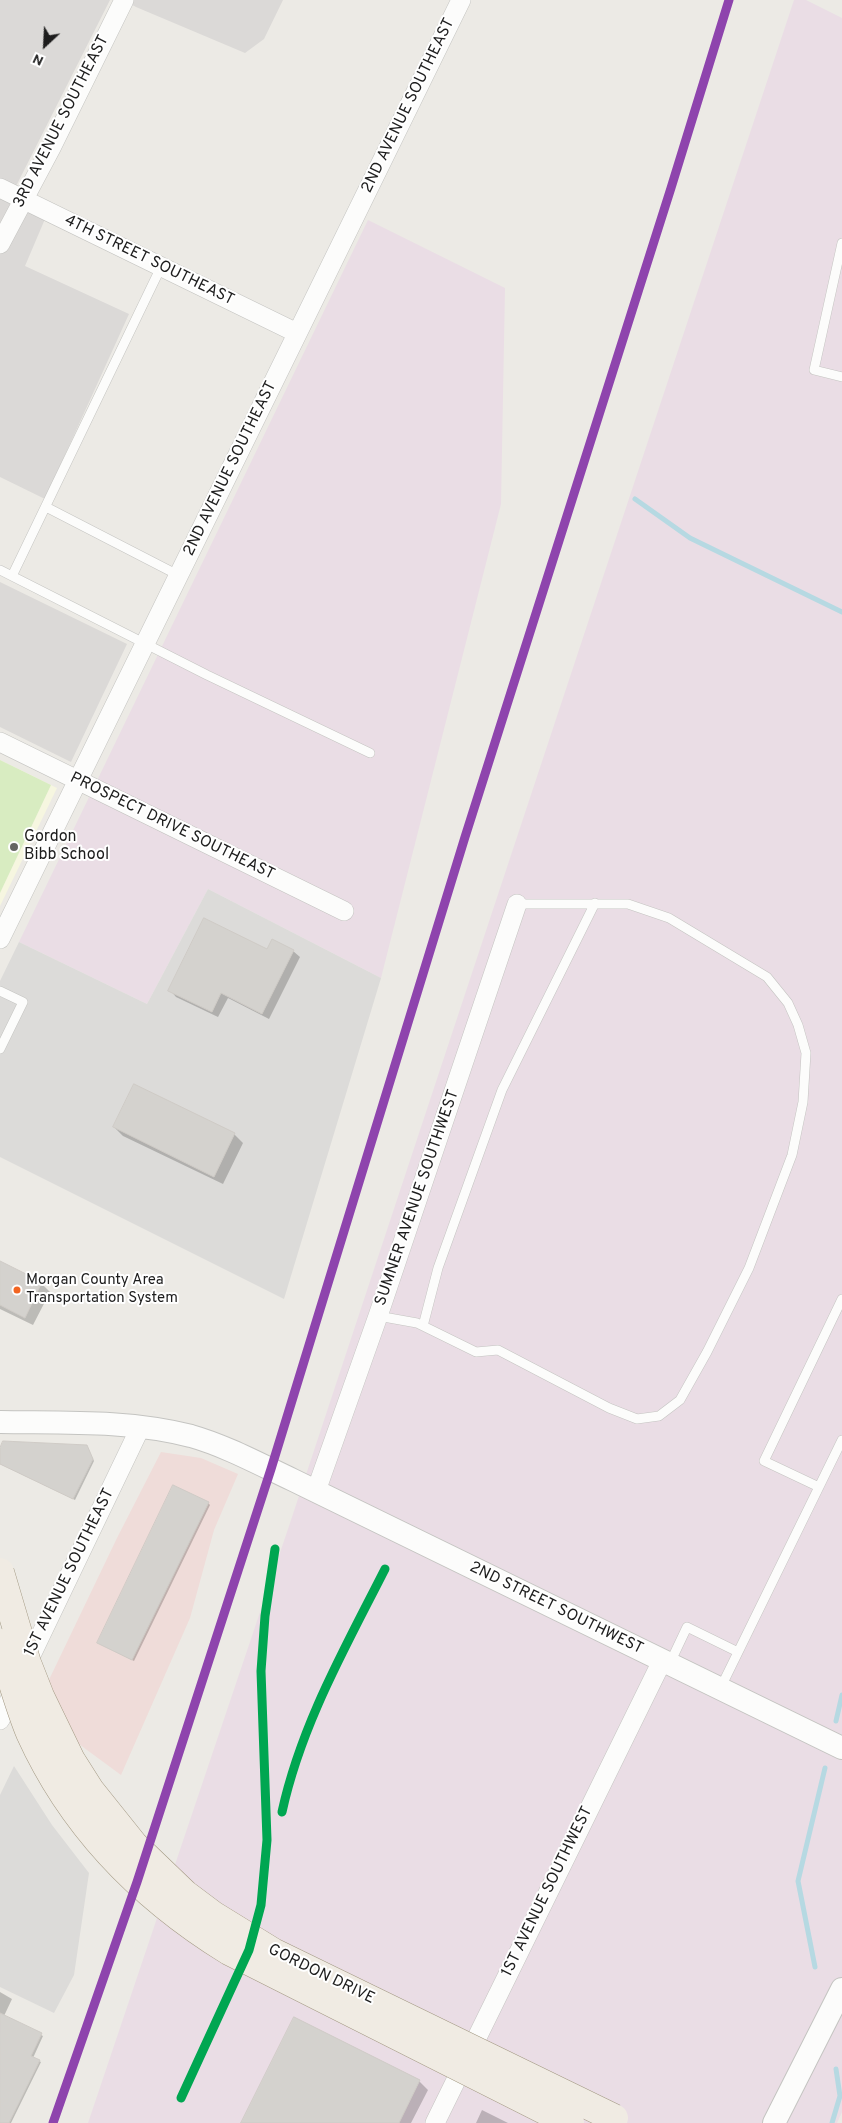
<!DOCTYPE html>
<html>
<head>
<meta charset="utf-8">
<style>
  body { margin:0 }
  #map { position:relative; width:842px; height:2123px; overflow:hidden; background:#eceae5; font-family:Overpass,sans-serif }
  canvas { display:block }
  .north { position:absolute; left:20px; top:20px; width:50px; height:50px; -webkit-text-stroke:4px #fff; paint-order:stroke; rotate:205deg; font-size:14px; font-weight:700; line-height:20px; text-align:center; color:#1d1d1d }
  .north::after { content:''; display:block; margin:auto; width:18px; height:22px; background:#1d1d1d; clip-path:polygon(50% 0,100% 100%,50% 72%,0 100%) }
</style>
</head>
<body>
<div id="map">
<canvas width="842" height="2123"></canvas>
<div class="north">N</div>
</div>
<script>
const context = document.querySelector('canvas').getContext('2d');
context.lineJoin = 'round';
function paint(path, color) {
  context.fillStyle = color;
  context.fill(path, 'evenodd');
}
function stroke(path, color, width, dash) {
  context.strokeStyle = color;
  context.lineWidth = width;
  context.lineCap = dash ? 'butt' : 'round';
  context.setLineDash(dash || []);
  context.stroke(path);
}
function drawText(font, color, halo, rows, align = 'center') {
  context.font = font + ' Overpass,sans-serif';
  context.lineWidth = 4;
  context.setLineDash([]);
  context.textBaseline = 'middle';
  context.strokeStyle = halo;
  context.fillStyle = color;
  for (const [text, x, y, turn = 0] of rows) {
    context.save();
    context.translate(x, y);
    context.rotate((+turn || 0) * Math.PI / 180);
    context.textAlign = isNaN(turn) ? turn : align;
    if (halo) context.strokeText(text, 0, 0);
    context.fillText(text, 0, 0);
    context.restore();
  }
}
paint(new Path2D(`
  M0,0H110L8,202L45,219L25,266L129,314L45,499L0,477Z
  M124,0H283L264,39L245,53L136,7Z
  M0,582L127,644L71,762L0,727Z`), '#dbd9d7');
paint(new Path2D(`
  M161,1452L201,1458L238,1474L214,1530L190,1618L121,1775L34,1711L117,1538Z`), '#efdcd9');
paint(new Path2D(`
  M794,0H806L842,18V2112L837,2123H88L289,1526Z
  M368,220L505,288L501,504L381,978L208,889L147,1004L19,942Z`), '#eadde5');
paint(new Path2D(`
  M0,760L57,788L0,906Z`), '#f6f6e0');
paint(new Path2D(`
  M0,760L51,785L0,893Z`), '#d8ecc1');
paint(new Path2D(`
  M208,889L381,978L284,1299L0,1157V981L19,942L147,1004Z
  M14,1766L52,1825L89,1873L74,1975L54,2013L0,1987V1795Z`), '#dcdbd9');
paint(new Path2D(`
  M267,951H293L300,957L269,1019L228,998L218,1017L176,997L170,990Z
  M114,1127L234,1134L243,1143L223,1184L123,1136Z
  M0,1263L41,1283L50,1292L33,1325L0,1309Z
  M88,1448L94,1461L75,1500L0,1464V1450Z
  M208,1503L210,1505L134,1661L100,1644Z
  M0,1992L12,1999L4,2016L43,2036L33,2058L41,2062L11,2123H0Z
  M419,2081L428,2090L411,2123H243Z
  M482,2110L508,2123H476Z`), '#0003');
stroke(new Path2D(`
  M635,499L690,538L842,612
  M836,1721L842,1695
  M815,1967L798,1881L825,1768
  M832,2123L840,2096L836,2069`), '#b6d9e2', 5);
const building = new Path2D(`
  M204,918L267,949L272,939L294,950L262,1014L221,993L212,1012L168,991Z
  M134,1084L235,1133L214,1177L113,1127Z
  M0,1261L42,1282L25,1318L0,1305Z
  M3,1441L87,1445L93,1459L73,1499L0,1464V1448Z
  M173,1485L209,1502L132,1660L97,1643Z
  M0,2013L42,2033L31,2056L40,2060L9,2123H0Z
  M294,2017L420,2080L399,2123H241Z`);
paint(building, '#d4d2ce');
stroke(building, '#cfcbc6', 1);
const service = new Path2D(`
  M842,243L814,370L842,377
  M46,507L178,575
  M0,570L207,675L370,753
  M12,576L161,267
  M0,991L23,1002L0,1049
  M378,1316L417,1323L476,1352L498,1350L609,1408L637,1419L659,1416L680,1400L707,1352L749,1268L792,1155L803,1102L806,1053L798,1025L788,1003L767,977L669,918L628,904H517
  M423,1326L438,1268L502,1090L595,903
  M819,1487L764,1461L842,1299
  M669,1665L687,1627L738,1652
  M720,1689L842,1440`);
const minor = new Path2D(`
  M0,188L297,333
  M0,244L51,148L124,0
  M0,742L344,911
  M0,939L461,0
  M316,1491L378,1316L517,904
  M0,1720L141,1426
  M435,2123L662,1661`);
const tertiary = new Path2D(`
  M0,1422C64,1423 128,1420 191,1436C226,1446 259,1464 293,1480L842,1748
  M774,2123L842,1989`);
stroke(service, '#c4c4c1', 10);
stroke(minor, '#c4c4c1', 20);
stroke(tertiary, '#c4c4c1', 24);
stroke(service, '#fcfcfb', 9);
stroke(minor, '#fcfcfb', 19);
stroke(tertiary, '#fcfcfb', 22);
const primaryBridge = new Path2D(`
  M0,1572L27,1663L40,1696L71,1760L90,1790L134,1845L185,1894L213,1915L273,1952L614,2118
  M0,1643C10,1672 18,1704 30,1733C72,1826 143,1898 229,1951L570,2123`);
stroke(primaryBridge, '#a29882', 29, []);
stroke(primaryBridge, '#f0ebe3', 28);
stroke(new Path2D(`
  M53,2123L137,1882L271,1469L465,837L671,188L729,0`), '#8e44ad', 9);
stroke(new Path2D(`
  M282,1812C301,1725 345,1648 385,1569
  M181,2098L249,1950L261,1905L267,1840L261,1671L265,1616L275,1549`), '#00a651', 9);
for (const [x, y, r, color] of [
  [14,847,5,"#656563"],
  [17,1290,4.5,"#f26522"]
]) {
  const dot = new Path2D();
  dot.arc(x, y, r, 0, 2 * Math.PI);
  context.fillStyle = color;
  context.fill(dot);
  stroke(dot, '#fff', 2);
}
drawText('15px', '#1d1d1d', '#fff', [
  ["Morgan County Area",26,1281],
  ["Transportation System",26,1299]
], 'left');
drawText('16px', '#1d1d1d', '#fff', [
  ["2ND AVENUE SOUTHEAST",409,106,-64],
  ["3RD AVENUE SOUTHEAST",62,122,-63],
  ["4TH STREET SOUTHEAST",149,261,26],
  ["2ND AVENUE SOUTHEAST",231,469,-64],
  ["PROSPECT DRIVE SOUTHEAST",172,827,26],
  ["SUMNER AVENUE SOUTHWEST",418,1198,-71],
  ["1ST AVENUE SOUTHEAST",70,1573,-64],
  ["2ND STREET SOUTHWEST",556,1609,26],
  ["1ST AVENUE SOUTHWEST",548,1892,-64],
  ["GORDON DRIVE",321,1975,26]
]);
drawText('16px', '#1d1d1d', '#fff', [
  ["Gordon",24,838],
  ["Bibb School",24,856]
], 'left');
</script>
</body>
</html>
